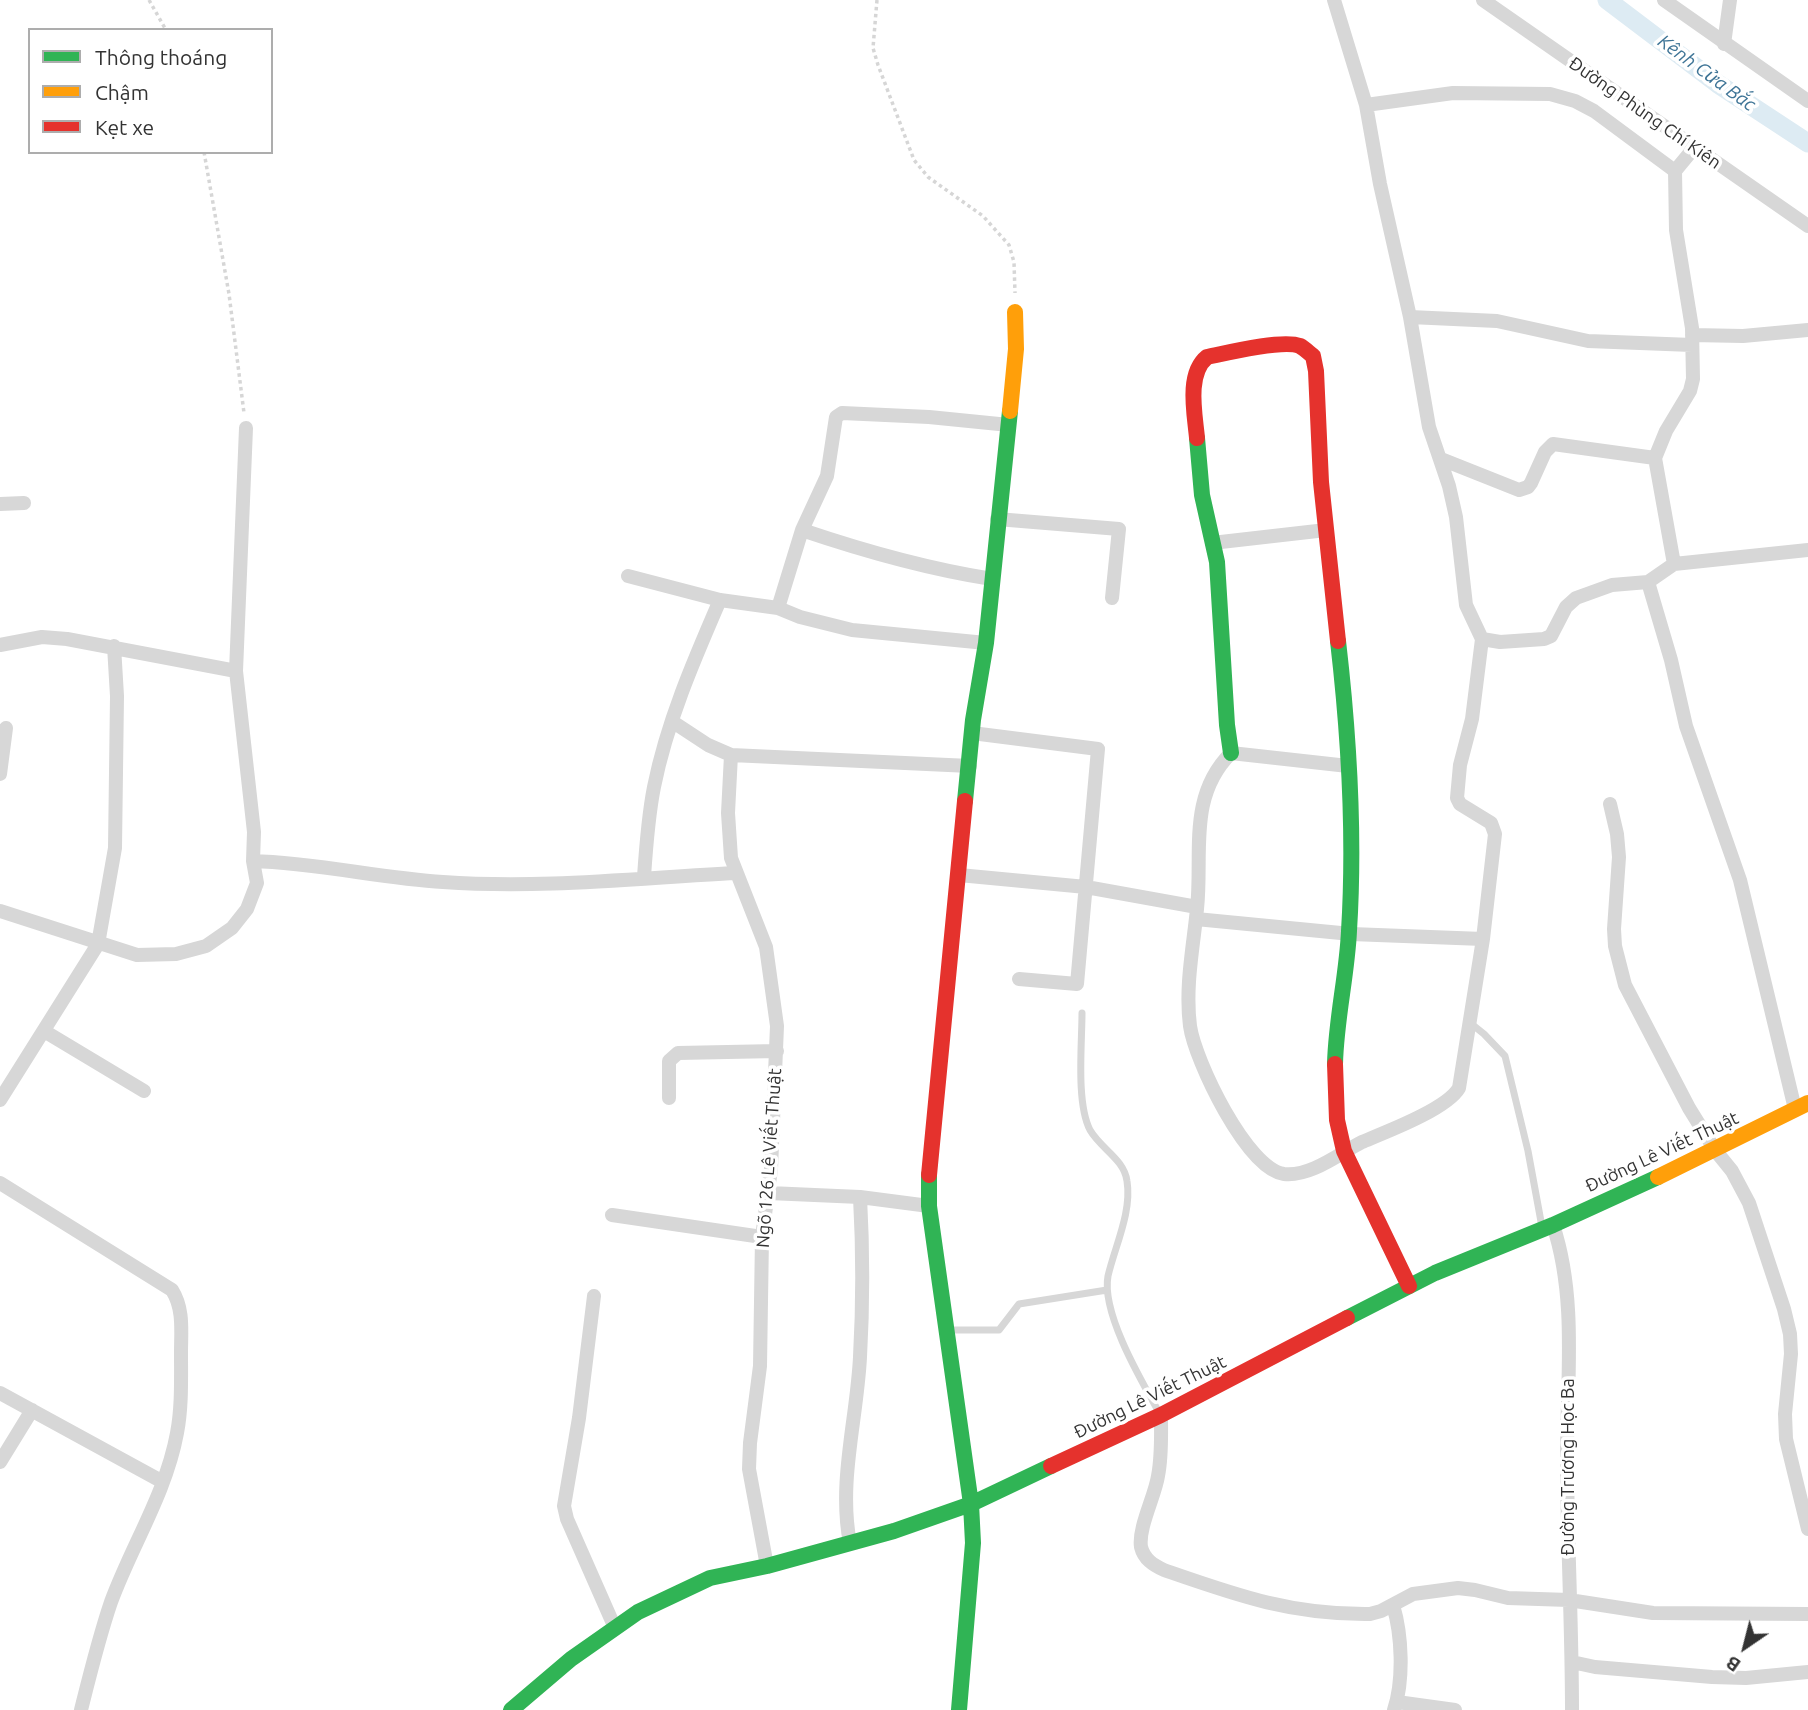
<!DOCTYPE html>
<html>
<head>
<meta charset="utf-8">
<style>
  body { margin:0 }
  #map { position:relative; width:1808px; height:1710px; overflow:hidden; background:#fff; font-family:Ubuntu,sans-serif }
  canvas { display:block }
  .legend { position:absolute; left:28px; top:28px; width:245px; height:126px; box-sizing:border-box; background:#fff; border:2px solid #adadad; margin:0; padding:9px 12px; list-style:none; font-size:21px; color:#333 }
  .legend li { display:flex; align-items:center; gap:14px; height:35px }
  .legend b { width:35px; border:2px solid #adadad }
  .north { position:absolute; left:1710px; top:1612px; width:70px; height:70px; -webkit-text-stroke:5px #fff; paint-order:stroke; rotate:215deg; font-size:19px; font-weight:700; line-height:28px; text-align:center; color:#333 }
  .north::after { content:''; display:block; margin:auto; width:24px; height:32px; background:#333; clip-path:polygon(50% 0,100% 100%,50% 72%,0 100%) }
</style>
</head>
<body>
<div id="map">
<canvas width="1808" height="1710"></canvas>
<ul class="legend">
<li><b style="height:9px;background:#30b455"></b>Thông thoáng</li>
<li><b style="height:9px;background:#ff9f0a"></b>Chậm</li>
<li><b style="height:9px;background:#e5322d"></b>Kẹt xe</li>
</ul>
<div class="north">B</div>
</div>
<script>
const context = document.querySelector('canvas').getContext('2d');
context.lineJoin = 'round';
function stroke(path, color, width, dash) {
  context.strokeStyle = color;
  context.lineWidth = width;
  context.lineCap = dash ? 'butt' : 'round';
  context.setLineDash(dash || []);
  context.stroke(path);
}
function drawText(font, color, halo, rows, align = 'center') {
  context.font = font + ' Ubuntu,sans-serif';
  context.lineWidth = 7;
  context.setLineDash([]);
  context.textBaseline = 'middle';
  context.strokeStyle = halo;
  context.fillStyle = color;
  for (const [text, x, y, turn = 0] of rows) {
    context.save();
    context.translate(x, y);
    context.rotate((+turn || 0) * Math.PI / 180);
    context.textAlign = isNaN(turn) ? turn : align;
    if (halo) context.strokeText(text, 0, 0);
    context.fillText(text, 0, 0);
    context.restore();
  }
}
stroke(new Path2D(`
  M1607,0L1718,84L1808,143`), '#ddebf3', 19);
stroke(new Path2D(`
  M149,0L166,30
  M877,0L873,48L878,65L914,160L928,177L983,216L1009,245L1014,262L1015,293
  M204,152L229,294L244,413`), '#d6d6d6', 3.5, [3.5, 3.5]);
stroke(new Path2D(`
  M1082,1013C1082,1044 1076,1103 1090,1130C1101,1149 1124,1159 1127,1181C1132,1212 1115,1246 1108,1276C1101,1313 1142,1382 1160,1414
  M1469,1022L1484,1034L1505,1056L1528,1151L1542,1227
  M951,1330H999L1019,1304L1107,1290`), '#d7d7d7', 7);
stroke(new Path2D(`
  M1334,0L1366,105L1380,184L1410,317L1429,427L1449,486L1456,517L1466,605L1482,639L1500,642L1544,639L1551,636L1566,607L1576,598L1612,585L1648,582L1674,564L1808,550
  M1483,0L1808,226
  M1664,0L1808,101
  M1724,44L1730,0
  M1366,105L1453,93L1550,94L1575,101L1594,111L1675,171
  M1410,317L1497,321L1588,341L1692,345
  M1692,335L1743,336L1808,330
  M1441,459L1519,490L1528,487L1531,483L1545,452L1553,444L1655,458
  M0,504L24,503
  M997,519L1119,529L1112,598
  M802,530C864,551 928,569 992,579
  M1212,543L1326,530
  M1674,564L1655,458L1666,431L1690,391L1693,379L1692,328L1676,230L1675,171L1694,148
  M628,576L720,600L778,608L800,617L852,630L986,643
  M1648,582L1671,660L1686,726L1740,880L1795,1109
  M778,608L802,530L827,476L836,417L842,413L929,417L1009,425
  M0,645L42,637L67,639L236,671
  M673,722L708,745L731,755L970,766
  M972,733L1098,749L1077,984L1019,979
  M731,755L728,813L731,858L766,947L777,1026L771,1169L762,1237L760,1366L750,1443L749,1469L767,1566
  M1348,766L1231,753C1187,797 1203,854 1197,909C1193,948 1185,987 1190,1026C1195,1061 1247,1169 1284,1174C1311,1177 1340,1153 1362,1142C1386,1132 1447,1109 1459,1088L1483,939L1495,834L1491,823L1460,804L1457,798L1460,765L1472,719L1482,639
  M0,774L6,728
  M1610,804L1617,834L1619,857L1614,929L1615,946L1625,985L1689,1108L1715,1150L1732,1171L1749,1203L1784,1309L1790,1334L1791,1354L1785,1414L1786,1439L1808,1529
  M253,861C317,863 380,878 443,882C541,889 638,878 736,873
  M959,875L1086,887L1197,907
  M644,877C646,847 648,817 654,787C667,722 694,660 720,600
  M0,911L137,955L176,954L206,946L232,928L247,909L257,883L253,861L254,832L236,671L246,428
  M1196,919L1351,934L1483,939
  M44,1031L144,1091
  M669,1098V1061L678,1053L777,1051
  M0,1100L98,944L115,848L117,696L114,646
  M0,1183L172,1290C184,1309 181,1331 181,1352C181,1379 182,1407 177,1433C166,1493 132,1545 111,1602C99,1637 90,1674 81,1710
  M769,1193L860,1197L929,1206
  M612,1215L762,1237
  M1553,1225C1577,1297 1567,1378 1567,1453C1567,1539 1572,1624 1572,1710
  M594,1296L579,1418L564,1506L567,1519L615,1628
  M0,1393L163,1482
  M1161,1415C1161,1436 1162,1456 1158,1476C1155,1496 1138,1528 1141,1547C1144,1559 1153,1565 1164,1570C1236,1595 1291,1615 1370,1614L1381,1611L1413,1594L1458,1588L1475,1590L1508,1598L1569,1600L1653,1613L1808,1614
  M0,1462L32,1410
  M850,1543C838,1482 857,1419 860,1357C863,1304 863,1251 860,1197
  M1393,1605C1402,1635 1404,1680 1394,1710
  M1572,1662L1595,1667L1712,1677L1746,1678L1808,1672
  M1397,1702L1455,1710`), '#d7d7d7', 14);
stroke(new Path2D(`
  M1197,438L1202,495L1217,562L1227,725L1231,753
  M965,801L973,720L986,643L1010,411
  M1335,1064C1336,1019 1347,975 1349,931C1355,835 1349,736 1338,641
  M929,1175V1206L971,1504L973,1543L959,1710
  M1347,1318L1435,1273L1553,1225L1658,1177
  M511,1710L571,1659L638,1612L710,1578L767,1566L894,1531L971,1504L1051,1466`), '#30b455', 16);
stroke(new Path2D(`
  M1010,411L1016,349L1015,312
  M1658,1177L1808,1103`), '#ff9f0a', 16);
stroke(new Path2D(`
  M1197,438C1195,415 1186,374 1207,357C1226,353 1283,339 1300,346C1304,348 1309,353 1313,356L1316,371L1321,482L1338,641
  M1335,1064L1337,1120L1344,1151L1409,1286
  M929,1175L965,801
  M1051,1466L1161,1415L1347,1318`), '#e5322d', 16);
drawText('18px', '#333', '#fff', [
  ["Đường Phùng Chí Kiên",1645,113,35],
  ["Đường Lê Viết Thuật",1662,1152,-25],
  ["Ngõ 126 Lê Viết Thuật",769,1158,-86],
  ["Đường Lê Viết Thuật",1150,1397,-26],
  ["Đường Trương Học Ba",1568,1467,-90]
]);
drawText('italic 19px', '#3f7597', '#fff', [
  ["Kênh Cửa Bắc",1707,73,36]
]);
</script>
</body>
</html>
